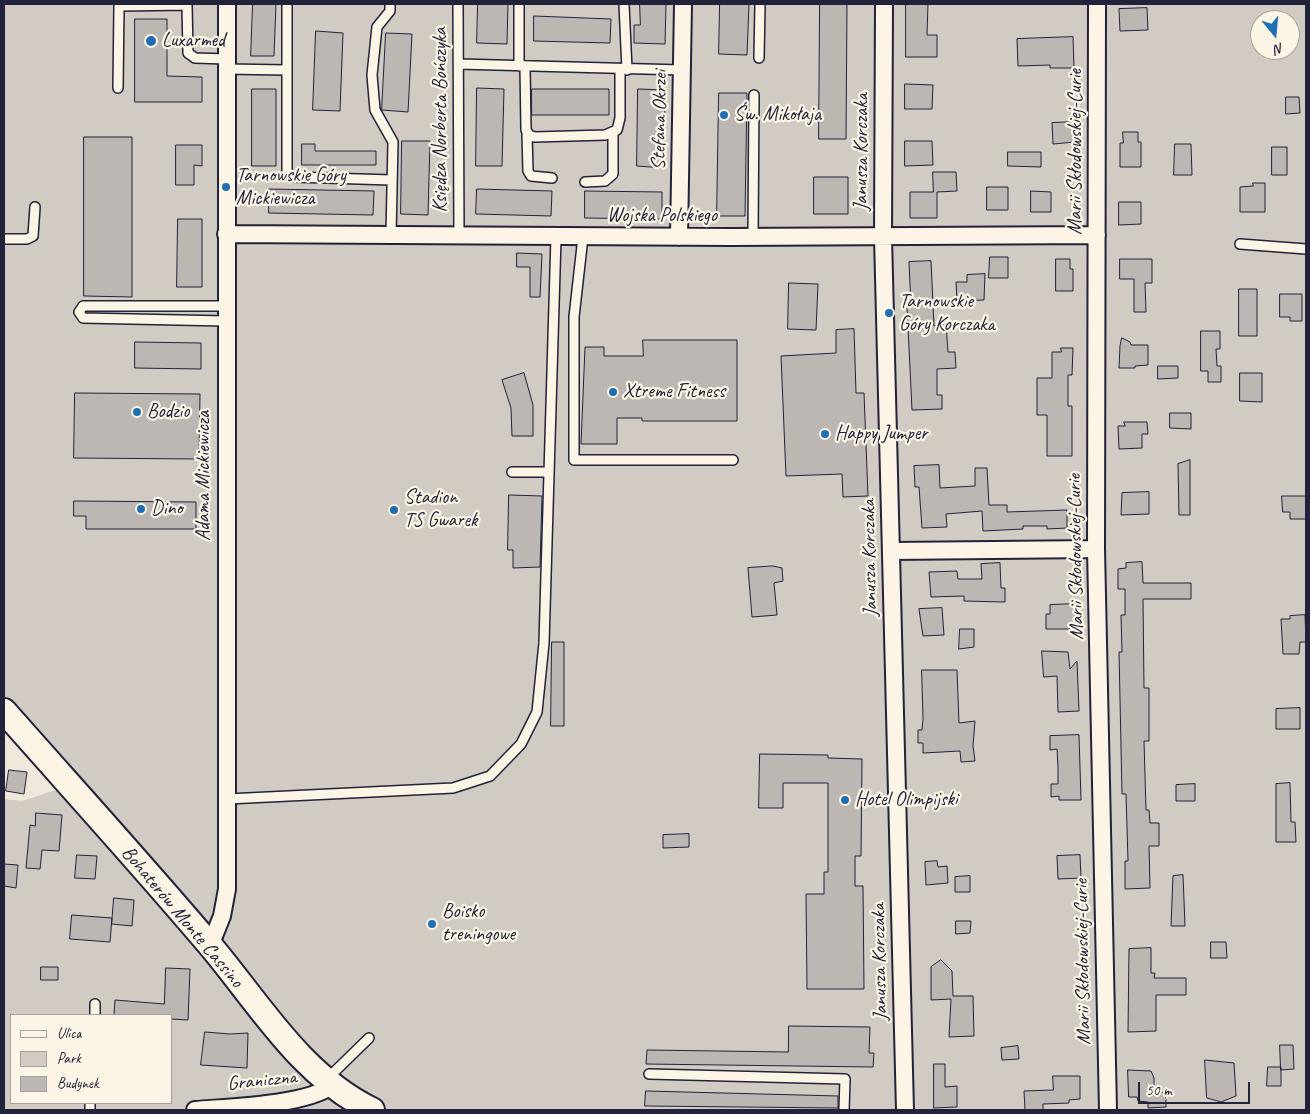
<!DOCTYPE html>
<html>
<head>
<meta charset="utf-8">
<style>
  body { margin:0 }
  #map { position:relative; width:1310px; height:1114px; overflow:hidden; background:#efe8db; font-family:Caveat,sans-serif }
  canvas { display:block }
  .frame { position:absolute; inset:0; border:5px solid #22223b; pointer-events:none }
  .legend { position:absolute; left:10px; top:1014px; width:162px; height:90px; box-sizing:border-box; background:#fcf5e5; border:1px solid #a5a1a1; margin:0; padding:6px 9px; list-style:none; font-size:15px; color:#22223b }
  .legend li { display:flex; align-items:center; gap:10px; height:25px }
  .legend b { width:25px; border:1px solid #a5a1a1 }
  .north { position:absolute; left:1250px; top:10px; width:50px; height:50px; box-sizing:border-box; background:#fcf5e5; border:1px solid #a5a1a1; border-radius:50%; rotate:163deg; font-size:14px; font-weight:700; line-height:20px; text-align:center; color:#22223b }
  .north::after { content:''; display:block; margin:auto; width:18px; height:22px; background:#1f6fb2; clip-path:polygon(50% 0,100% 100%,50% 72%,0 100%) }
  .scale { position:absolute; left:1138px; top:1082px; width:112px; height:22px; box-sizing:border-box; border:2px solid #22223b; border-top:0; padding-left:6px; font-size:15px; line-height:18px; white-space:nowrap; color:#22223b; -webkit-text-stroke:4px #fcf5e5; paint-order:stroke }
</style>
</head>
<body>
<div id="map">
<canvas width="1310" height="1114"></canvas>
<div class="frame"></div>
<ul class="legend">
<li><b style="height:6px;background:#fcf5e5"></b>Ulica</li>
<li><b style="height:14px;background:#d1cbc3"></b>Park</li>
<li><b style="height:14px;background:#bcb7b3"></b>Budynek</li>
</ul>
<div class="north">N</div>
<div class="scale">50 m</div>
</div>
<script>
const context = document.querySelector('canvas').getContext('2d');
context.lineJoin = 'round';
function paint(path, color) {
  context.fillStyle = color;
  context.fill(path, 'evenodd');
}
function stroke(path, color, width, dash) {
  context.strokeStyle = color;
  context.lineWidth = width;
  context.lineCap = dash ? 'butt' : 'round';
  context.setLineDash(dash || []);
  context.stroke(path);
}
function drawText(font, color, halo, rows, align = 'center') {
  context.font = font + ' Caveat,sans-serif';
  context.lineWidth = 4.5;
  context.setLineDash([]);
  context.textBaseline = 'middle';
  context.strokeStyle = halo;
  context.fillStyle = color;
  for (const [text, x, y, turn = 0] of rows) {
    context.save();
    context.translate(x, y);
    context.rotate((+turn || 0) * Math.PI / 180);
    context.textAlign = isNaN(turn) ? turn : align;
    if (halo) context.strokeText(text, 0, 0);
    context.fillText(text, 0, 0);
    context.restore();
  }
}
paint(new Path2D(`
  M4,4H1306V1110H4V799L22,801L68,786L4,714ZM1260,20H1290V50H1260ZM11,1015H171V1103H11Z`), '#d1cbc3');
const building = new Path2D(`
  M253,4H276L274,56H251Z
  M478,4H508L507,44L477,43Z
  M640,4H666L665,44L634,43V25H640Z
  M720,4H749L747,55L719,54Z
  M820,4H847L846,139H819Z
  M906,4H928L927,35H937V57H906Z
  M1147,8L1148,30L1120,31L1119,9Z
  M534,16L611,19L610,43L534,41Z
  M135,19H167V76L202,77V102H135Z
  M316,31L343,33L340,111L313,110Z
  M386,33L412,34L408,112L382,110Z
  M1073,37L1074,68H1050V65L1018,66L1017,39Z
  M905,84L933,85L932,109H905Z
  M477,88L504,89L502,166H476Z
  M252,89H276V166H252Z
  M532,89H609V115H532Z
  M638,89L665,90L664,168L637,166Z
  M719,93H747L745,216H717Z
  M1286,97H1299L1300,113L1286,114Z
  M1074,122L1075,142L1053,144L1052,123Z
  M1123,132H1138V142H1141V167H1120V143H1123Z
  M84,137H132V297L84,296Z
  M402,141H430L428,215L401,214Z
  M905,141H932L933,165L905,166Z
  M302,144H315V151H376V165H302Z
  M1175,144H1191L1192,175H1174Z
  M176,145H202V166L194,165V185H176Z
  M1272,147H1287V175H1272Z
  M1008,152H1041V167L1008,166Z
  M933,172H956L957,191L937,192V218H910V192H933Z
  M814,177H848V214H814Z
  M1253,183H1265V212H1240V187L1253,186Z
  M987,187H1008V210H987Z
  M269,189L374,191L373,215L269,213Z
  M477,189L552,191L551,216L476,214Z
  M585,191L662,192V219L585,218Z
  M1031,191L1051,192V212H1031Z
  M1119,202H1141V224L1119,225Z
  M178,219H202V287H177Z
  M517,253L542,254L540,297H530V267H517Z
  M990,257H1008V278H989Z
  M1056,259H1070V269H1073V291H1056Z
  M1120,259H1152V283H1145L1146,312H1134V279H1120Z
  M931,261L934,326L946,324L948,352H955L956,368L937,369V395H942V409L912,410L907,306H911L909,262Z
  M985,274L984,300L957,301L956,282H967V275Z
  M789,283L818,284L816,330L788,329Z
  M1239,289H1257V336H1239Z
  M1280,294H1302V321H1290V317H1280Z
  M854,329L856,393H864L868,496L843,497L842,474L786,476L781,356L836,353V330Z
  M1201,331H1220V349H1216L1217,366H1221V382H1208V371H1201Z
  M1122,338L1130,342L1131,345H1148V365L1135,366V368H1119L1120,346Z
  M643,340H737V421H642V418H617V444H581L585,347H604V356H643Z
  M135,342L201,343V369L135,368Z
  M1061,348H1073L1072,375H1068V406H1072V456H1047V415H1037V378H1052V352H1061Z
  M1158,366H1178V378L1158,379Z
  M524,373L533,405V436H512L511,408L502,380Z
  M1240,373H1262V402L1240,401Z
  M75,393L200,394L199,459L74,458Z
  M1170,413H1191V429L1170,428Z
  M1124,422H1147L1148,434H1142V448L1119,449L1118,426H1125Z
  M1190,460V515H1179L1178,464Z
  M939,465L940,488L975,486V468H987L989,505H1007V512L1067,510V528L1047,529V526H1023V529L983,531L982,511L946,514L947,527L922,528L919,487H915L914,466Z
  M1149,492V514L1121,515L1122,493Z
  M509,495L542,496L540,567L513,568V550H508Z
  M1282,496H1306V519H1290V512H1283Z
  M74,501L196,502V529H86V516H74Z
  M1142,562L1143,583H1191V599H1143L1144,688H1149V741H1144L1146,810H1149L1150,823H1159V846H1149L1150,888L1125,889V861H1128L1126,794H1122L1119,652H1122L1121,615H1125V589H1118V569L1126,568V563Z
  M1000,563L1001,588H1005V602L964,601V596L931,597L929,572L957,571L958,579H982L981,564Z
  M773,566L782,568L783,581L774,583L777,615L752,617L748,568Z
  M1074,604L1075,625H1070V629H1046V614H1050V605Z
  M942,608L944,635L923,636L919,609Z
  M1305,615L1306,642H1300L1299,654H1283L1281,619H1290V616Z
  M960,629H974V647L959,649Z
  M552,642H564V726H551Z
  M1042,651L1068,652L1070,669L1077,661L1079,711L1058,712L1057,676L1044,677Z
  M922,670H957L959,723L975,721L973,746L975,761L961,762L960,751L923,753V743H918V730H922L923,719Z
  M1300,708V729H1276V709Z
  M1079,735L1081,800H1059V796L1051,797V784H1058V767L1057,749L1050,750V736Z
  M760,754L828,755V758L862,759L861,856H855V886H863L864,989H807L806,894H824V872H828V783H783V808H759Z
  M9,770L27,772L24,794L6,791Z
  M1290,783L1291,822H1295L1296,842H1276V784Z
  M1195,784V801H1176V785Z
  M36,813L62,815L59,851L42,850L40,869L26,868L30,825L35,826Z
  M689,834V847L663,848V835Z
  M77,855L97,856L95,879L75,878Z
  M1080,855L1081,878L1058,879L1057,856Z
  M937,861L938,867L947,866L948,883L926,885L925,862Z
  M4,864L18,865L16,888L4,886Z
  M1183,875L1185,926H1171L1173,876Z
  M970,876V892H955V877Z
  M114,898L134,900L132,926L112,924Z
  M72,915L112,918L110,942L70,939Z
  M956,921H971L970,933L956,934Z
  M1211,942H1226L1227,958H1211Z
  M1151,948V973H1155L1154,978H1186V995H1156V1031L1128,1032L1129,949Z
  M941,960L952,971L953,996H973L974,1036L949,1037L951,999L931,1000V967Z
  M41,967H58V980H41Z
  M166,968L190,969L188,1020L171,1019V1015H114L115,1000L164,1004Z
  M789,1026L870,1027L869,1053H874L873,1067L646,1064L647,1050L788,1052Z
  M205,1032L230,1034L248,1033L247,1068L201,1065Z
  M1280,1045H1293L1294,1069L1281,1070Z
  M1018,1046L1019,1059L1002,1060L1001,1048Z
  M1205,1060L1234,1063L1236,1096L1221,1102L1207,1098Z
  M934,1064H945V1087L957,1086V1107L934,1108Z
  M1268,1067H1281V1086H1267Z
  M1128,1070L1151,1071L1154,1078V1093L1166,1092V1107L1148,1108V1102L1138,1101L1137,1097H1129Z
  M1053,1076H1080V1099L1069,1100V1103L1043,1104V1110H1025L1024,1091L1053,1090Z
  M646,1091L838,1096V1108L645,1106Z`);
paint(building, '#bcb7b3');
stroke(building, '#22223b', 1);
const lane = new Path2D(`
  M287,4V172L293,177L392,180
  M390,4V11L377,27L372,75L375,110L393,142L391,235
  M458,4L459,235
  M624,4L627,70
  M759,58L760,4
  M459,64L682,70
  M519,66V4
  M525,66L526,130L530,136L535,137L605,135L617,130L620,118V69
  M227,69L286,70
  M118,88L119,6L187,5L188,53L195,58L227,59
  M527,134L528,171L531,176L552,178
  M585,182L605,181L613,174V133
  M583,237L574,317V460H733
  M753,237L754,95
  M4,239H27L33,236L35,207
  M1240,244L1306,249
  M226,321L83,318L79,312L83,306H227
  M512,472H549
  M227,799L453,788L490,776L521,744L537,712L544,643L556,237
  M95,1015V1004
  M649,1074L845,1079L844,1110
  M327,1079L369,1038
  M90,1110V1103`);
const street = new Path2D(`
  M884,4L883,237L905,1110
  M1097,4L1096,549L1108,1110
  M226,234L731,237L1097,235
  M679,237L683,4
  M891,551L1096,549
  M210,946L222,916L227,889V4
  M195,1110C230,1107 305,1105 331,1086`);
const secondary = new Path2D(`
  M4,711C72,788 142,865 209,944C259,1003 300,1075 372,1110`);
stroke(lane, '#22223b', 12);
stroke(street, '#22223b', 20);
stroke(secondary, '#22223b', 28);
stroke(lane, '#fcf5e5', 9);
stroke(street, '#fcf5e5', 16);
stroke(secondary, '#fcf5e5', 24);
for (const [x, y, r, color] of [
  [151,41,6,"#1f6fb2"],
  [724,115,5,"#1f6fb2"],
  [226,187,5,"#1f6fb2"],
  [889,313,5,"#1f6fb2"],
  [613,392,5,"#1f6fb2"],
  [137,412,5,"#1f6fb2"],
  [825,434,5,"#1f6fb2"],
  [141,509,5,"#1f6fb2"],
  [394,510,5,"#1f6fb2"],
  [845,800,5,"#1f6fb2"],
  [432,924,5,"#1f6fb2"]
]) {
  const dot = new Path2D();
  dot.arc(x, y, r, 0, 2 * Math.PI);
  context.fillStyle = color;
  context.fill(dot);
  stroke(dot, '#fcf5e5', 2);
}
drawText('20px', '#22223b', '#fcf5e5', [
  ["Luxarmed",162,41],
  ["Św. Mikołaja",734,115],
  ["Tarnowskie Góry",236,176],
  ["Mickiewicza",236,199],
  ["Tarnowskie",899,302],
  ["Góry Korczaka",899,325],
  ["Xtreme Fitness",623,392],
  ["Bodzio",147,412],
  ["Happy Jumper",835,434],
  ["Stadion",404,498],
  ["TS Gwarek",404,521],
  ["Dino",151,509],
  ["Hotel Olimpijski",855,800],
  ["Boisko",442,912],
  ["treningowe",442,935]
], 'left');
drawText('20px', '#22223b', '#fcf5e5', [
  ["Księdza Norberta Bończyka",441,120,-90],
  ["Stefana Okrzei",660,120,-89],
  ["Janusza Korczaka",862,152,-90],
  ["Marii Skłodowskiej-Curie",1076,152,-90],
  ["Wojska Polskiego",662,216],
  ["Adama Mickiewicza",204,476,-90],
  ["Marii Skłodowskiej-Curie",1076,557,-91],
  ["Janusza Korczaka",870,558,-91],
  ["Bohaterów Monte Cassino",182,917,50],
  ["Janusza Korczaka",880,962,-91],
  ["Marii Skłodowskiej-Curie",1083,962,-91],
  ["Graniczna",262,1081,-6]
]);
</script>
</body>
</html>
